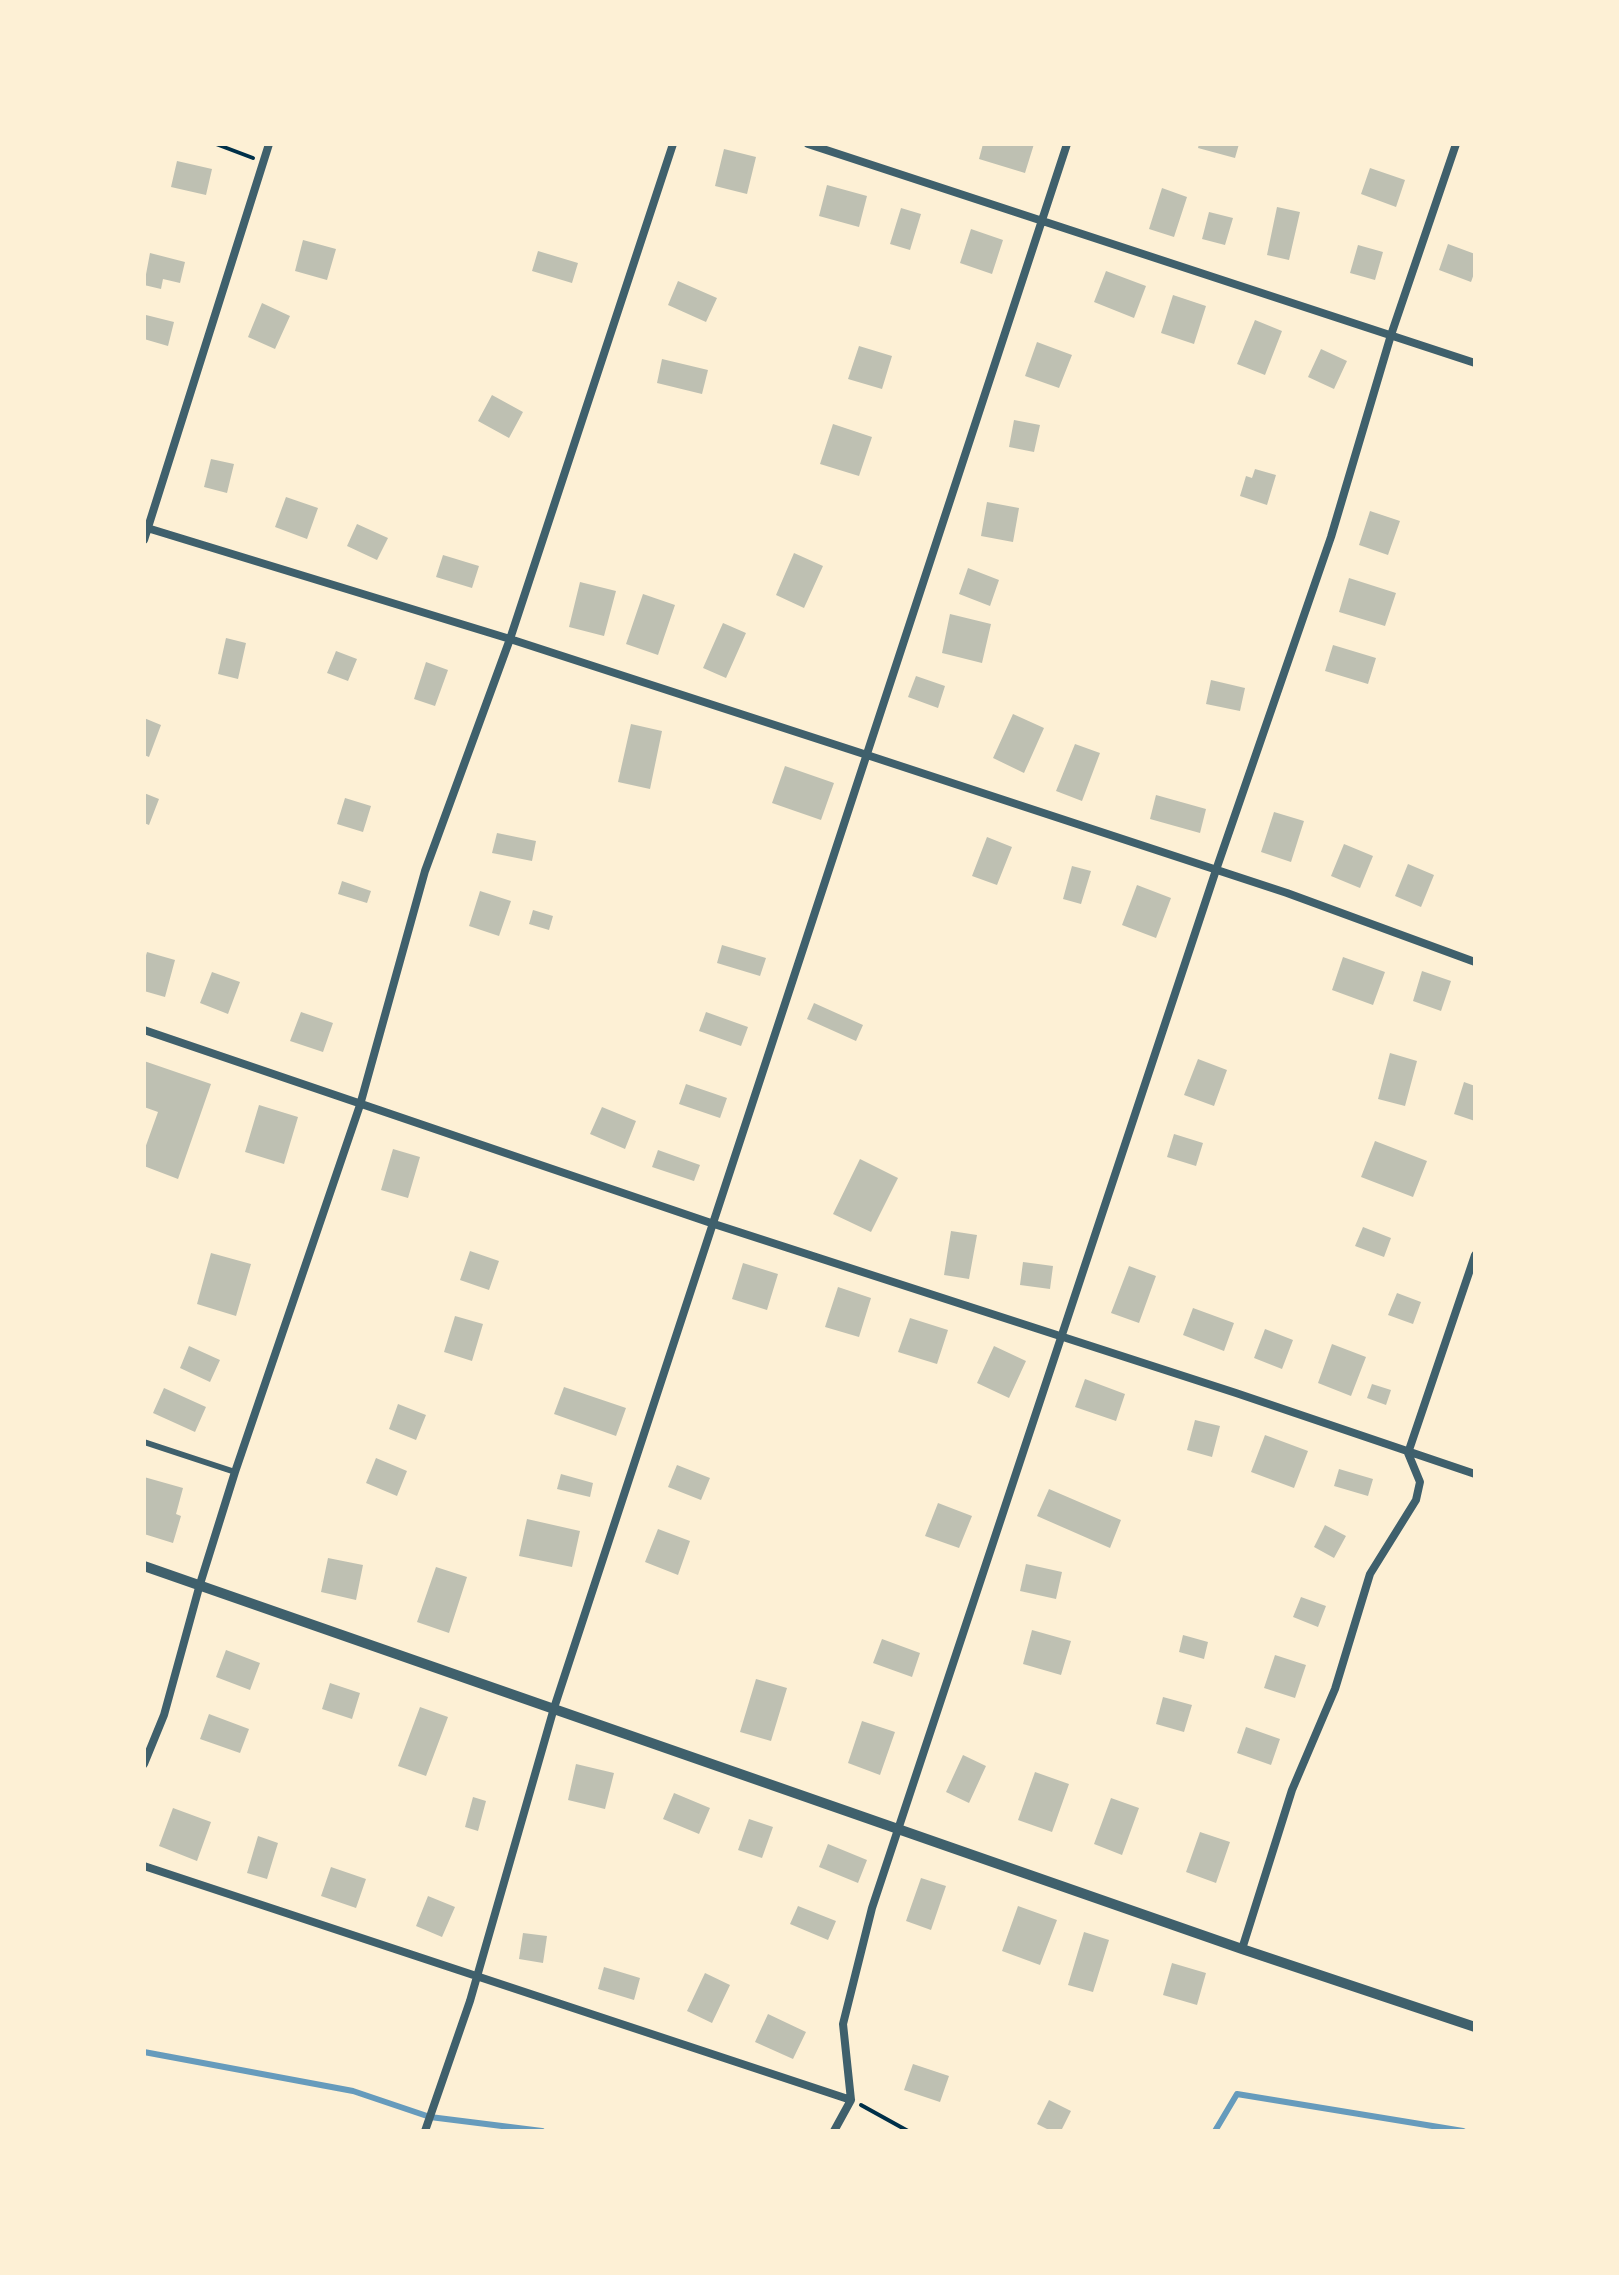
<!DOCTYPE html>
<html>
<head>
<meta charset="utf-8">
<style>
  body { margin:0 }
  #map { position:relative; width:1619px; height:2275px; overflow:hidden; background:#fdf0d5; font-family:"Sofia Sans Condensed",sans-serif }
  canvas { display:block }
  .frame { position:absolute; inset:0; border:146px solid #fdf0d5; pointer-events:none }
</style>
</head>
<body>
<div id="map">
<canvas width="1619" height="2275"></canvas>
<div class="frame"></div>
</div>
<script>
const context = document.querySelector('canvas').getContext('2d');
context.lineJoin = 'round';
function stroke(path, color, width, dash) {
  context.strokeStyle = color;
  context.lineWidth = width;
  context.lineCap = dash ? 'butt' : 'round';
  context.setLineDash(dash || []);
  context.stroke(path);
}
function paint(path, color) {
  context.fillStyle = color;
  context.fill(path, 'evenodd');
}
stroke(new Path2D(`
  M144,2052L353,2091L430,2117L542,2131
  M1215,2131L1237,2094L1463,2131`), '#669bbc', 6);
paint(new Path2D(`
  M983,144H1034L1025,173L979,159Z
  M1199,144H1239L1235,158L1198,148Z
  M724,149L756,157L747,194L715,186Z
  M177,161L212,169L206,195L171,187Z
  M1370,168L1405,180L1396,207L1361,194Z
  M827,185L867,196L859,227L819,216Z
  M1162,188L1187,197L1174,237L1149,229Z
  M1277,207L1300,212L1289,260L1267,255Z
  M901,208L921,214L910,250L890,244Z
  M1209,212L1233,218L1225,245L1202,239Z
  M971,229L1003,240L992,274L960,263Z
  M303,240L336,249L327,280L295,271Z
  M1448,244L1475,254V271L1471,282L1439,270Z
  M1358,245L1383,252L1375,280L1350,273Z
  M538,251L578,263L572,283L532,271Z
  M150,253L185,262L180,283L163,279L161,289L144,285Z
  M1106,271L1146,286L1134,318L1094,302Z
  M678,281L717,298L706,322L668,305Z
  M1173,295L1206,306L1194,344L1161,333Z
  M262,303L290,316L275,349L248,337Z
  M146,315L174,322L168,346L144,339Z
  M1255,320L1282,331L1265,375L1237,364Z
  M1037,342L1072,355L1059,388L1025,376Z
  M859,346L892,356L882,389L848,379Z
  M1321,349L1347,361L1334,389L1308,377Z
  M662,359L708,370L702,394L657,383Z
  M492,395L523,412L509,438L478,421Z
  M1014,420L1040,425L1034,452L1009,447Z
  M833,424L872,437L859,476L820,464Z
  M211,459L234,464L227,493L204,487Z
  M1255,469L1276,475L1267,505L1240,496L1246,476L1252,478Z
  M286,497L318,508L307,539L275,527Z
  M987,502L1019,508L1013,542L981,536Z
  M1370,511L1400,521L1388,555L1359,545Z
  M357,524L388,538L377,560L347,546Z
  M794,553L823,566L804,608L776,595Z
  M443,555L479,566L472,588L436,577Z
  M968,568L999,580L990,606L959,594Z
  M1349,578L1396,593L1385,626L1339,612Z
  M580,582L616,591L604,636L569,627Z
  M643,594L675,605L658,655L626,644Z
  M950,614L991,624L982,663L942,653Z
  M723,623L746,633L726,678L703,668Z
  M226,638L246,643L238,679L218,674Z
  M1333,645L1376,658L1368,684L1325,671Z
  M336,651L357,659L348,681L327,673Z
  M426,662L448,670L435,706L414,699Z
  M916,676L945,686L938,708L908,697Z
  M1211,680L1245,688L1240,711L1206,704Z
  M1013,714L1044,728L1024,773L993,758Z
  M144,718L161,725L149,757L144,755Z
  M631,724L662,731L650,789L618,782Z
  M1075,744L1100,753L1082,801L1056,791Z
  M785,766L834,783L821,820L772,803Z
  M144,793L159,799L149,825L144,823Z
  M1156,795L1206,809L1200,833L1150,819Z
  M345,798L371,806L363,832L337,824Z
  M1274,812L1304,821L1291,862L1261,852Z
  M497,833L536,841L532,861L492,853Z
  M987,837L1012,847L997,885L972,876Z
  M1344,844L1373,856L1360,888L1331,876Z
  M1408,864L1434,875L1421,907L1395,896Z
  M1072,866L1091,871L1081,904L1063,899Z
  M342,881L371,891L367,903L338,894Z
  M1137,885L1171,898L1156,938L1122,925Z
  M480,891L511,901L499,936L469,926Z
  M533,910L553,916L549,930L529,924Z
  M722,945L766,958L760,976L717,963Z
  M147,952L175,960L165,997L144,991V962Z
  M1343,957L1385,972L1373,1005L1332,990Z
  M1422,971L1451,981L1441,1011L1413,1001Z
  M212,972L240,982L228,1014L200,1003Z
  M814,1003L863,1025L856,1041L807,1019Z
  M301,1012L333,1023L323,1052L290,1041Z
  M706,1012L748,1027L741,1046L699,1031Z
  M1390,1053L1417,1061L1405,1106L1378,1099Z
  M1198,1059L1227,1070L1214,1106L1184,1095Z
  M144,1061L211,1084L178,1179L144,1166V1151L158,1112L144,1107Z
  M1464,1082L1475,1086V1121L1454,1114Z
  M686,1084L727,1098L720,1118L679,1104Z
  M259,1105L298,1117L284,1164L245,1152Z
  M602,1107L636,1121L625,1149L590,1134Z
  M1174,1134L1203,1143L1196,1166L1167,1157Z
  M1375,1141L1427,1161L1413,1197L1361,1177Z
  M393,1149L420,1157L408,1198L381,1190Z
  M658,1150L700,1165L694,1181L652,1167Z
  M860,1159L898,1178L871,1232L833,1214Z
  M1363,1227L1391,1238L1384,1257L1355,1246Z
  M951,1231L977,1235L969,1279L944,1275Z
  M470,1251L499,1261L489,1290L460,1280Z
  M211,1253L251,1264L236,1316L197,1304Z
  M1023,1262L1053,1266L1050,1289L1020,1285Z
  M743,1263L778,1274L767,1310L732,1299Z
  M1129,1266L1156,1276L1139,1323L1111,1313Z
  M838,1287L871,1298L859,1337L825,1327Z
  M1397,1293L1421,1302L1413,1324L1388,1315Z
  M1193,1308L1234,1323L1224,1351L1183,1335Z
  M455,1316L483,1324L472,1361L444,1352Z
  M910,1318L948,1330L937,1364L898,1352Z
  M1265,1329L1293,1340L1282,1369L1254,1358Z
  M1332,1344L1366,1357L1351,1396L1318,1383Z
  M189,1346L220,1360L210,1382L180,1368Z
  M994,1346L1026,1361L1009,1398L977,1383Z
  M1085,1379L1125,1394L1116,1421L1075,1407Z
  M1372,1384L1391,1390L1386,1405L1367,1398Z
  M564,1387L626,1408L616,1436L554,1414Z
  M164,1388L206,1407L195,1432L153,1413Z
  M398,1404L426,1415L416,1440L389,1429Z
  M1195,1420L1220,1426L1212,1457L1187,1450Z
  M1265,1435L1308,1451L1294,1488L1251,1472Z
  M376,1458L407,1471L397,1496L366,1483Z
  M677,1465L710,1478L701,1500L668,1487Z
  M1339,1469L1373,1479L1368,1496L1334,1486Z
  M561,1474L593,1483L590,1497L557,1489Z
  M144,1477L183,1488L176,1514L181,1516L173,1543L144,1534Z
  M1049,1489L1121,1520L1110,1548L1037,1516Z
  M938,1503L972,1516L959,1548L925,1536Z
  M527,1519L580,1531L572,1567L519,1556Z
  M1325,1525L1346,1536L1334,1558L1314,1547Z
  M658,1529L690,1541L678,1575L645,1562Z
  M328,1558L363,1565L356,1600L321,1592Z
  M1026,1564L1062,1572L1056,1599L1020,1591Z
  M436,1567L467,1577L449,1633L417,1622Z
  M1301,1597L1326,1606L1318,1627L1293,1617Z
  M1032,1630L1071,1641L1061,1675L1023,1664Z
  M1183,1635L1208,1642L1204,1659L1179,1652Z
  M882,1639L920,1653L912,1677L873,1663Z
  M226,1650L260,1663L250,1690L216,1677Z
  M1275,1655L1306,1665L1295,1698L1264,1688Z
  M756,1679L787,1688L771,1741L740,1732Z
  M330,1683L360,1693L352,1719L322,1709Z
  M1163,1697L1192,1705L1184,1732L1156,1724Z
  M420,1707L448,1717L426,1776L398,1766Z
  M209,1714L249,1729L240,1753L200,1739Z
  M862,1721L895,1732L880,1775L848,1763Z
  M1246,1727L1280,1739L1271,1765L1237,1753Z
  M963,1755L986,1766L969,1803L946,1792Z
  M576,1764L614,1773L605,1809L568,1800Z
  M1035,1772L1069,1784L1052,1832L1018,1820Z
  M674,1793L710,1808L699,1834L663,1819Z
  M473,1797L486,1801L478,1831L465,1827Z
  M1111,1798L1139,1808L1122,1855L1094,1844Z
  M173,1808L211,1822L197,1861L159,1846Z
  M749,1819L773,1827L762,1858L738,1850Z
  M1200,1832L1230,1842L1216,1883L1186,1872Z
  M258,1836L278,1843L267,1879L247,1873Z
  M828,1844L867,1860L858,1883L819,1867Z
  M331,1867L366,1879L356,1908L321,1896Z
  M921,1878L946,1886L931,1930L906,1921Z
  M428,1896L455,1907L442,1937L416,1926Z
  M798,1906L836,1921L828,1940L790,1924Z
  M1018,1906L1057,1920L1040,1965L1002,1951Z
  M1084,1932L1109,1940L1093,1992L1068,1985Z
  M523,1933L547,1936L543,1963L519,1959Z
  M1172,1963L1206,1973L1197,2005L1163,1995Z
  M604,1967L640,1978L634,2000L598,1989Z
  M705,1973L730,1985L712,2023L687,2011Z
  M768,2014L806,2032L793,2059L755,2042Z
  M913,2064L949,2076L940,2102L904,2090Z
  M1049,2100L1071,2111L1061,2131H1051L1037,2124Z`), '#bec0b2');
stroke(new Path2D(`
  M216,144L253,158
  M861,2105L908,2131`), '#003049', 4);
stroke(new Path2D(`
  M144,1442L235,1472`), '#3f606c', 6);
stroke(new Path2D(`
  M808,144L1475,363
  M144,527L510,639L867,755L1287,893L1475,962
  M144,540L269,144
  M144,1030L711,1223L1236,1393L1475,1474
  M144,1764L164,1715L200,1584L235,1472L360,1105L425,871L510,639L673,144
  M144,1866L851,2100
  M1242,1949L1292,1790L1335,1689L1370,1574L1416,1500L1420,1482L1408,1453L1475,1255
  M425,2131L470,2001L554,1708L1067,144
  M834,2131L851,2100L843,2024L872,1908L1216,870L1331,537L1391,335L1456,144`), '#3f606c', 8);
stroke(new Path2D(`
  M144,1566L1242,1949L1475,2027`), '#3f606c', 10);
</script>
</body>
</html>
